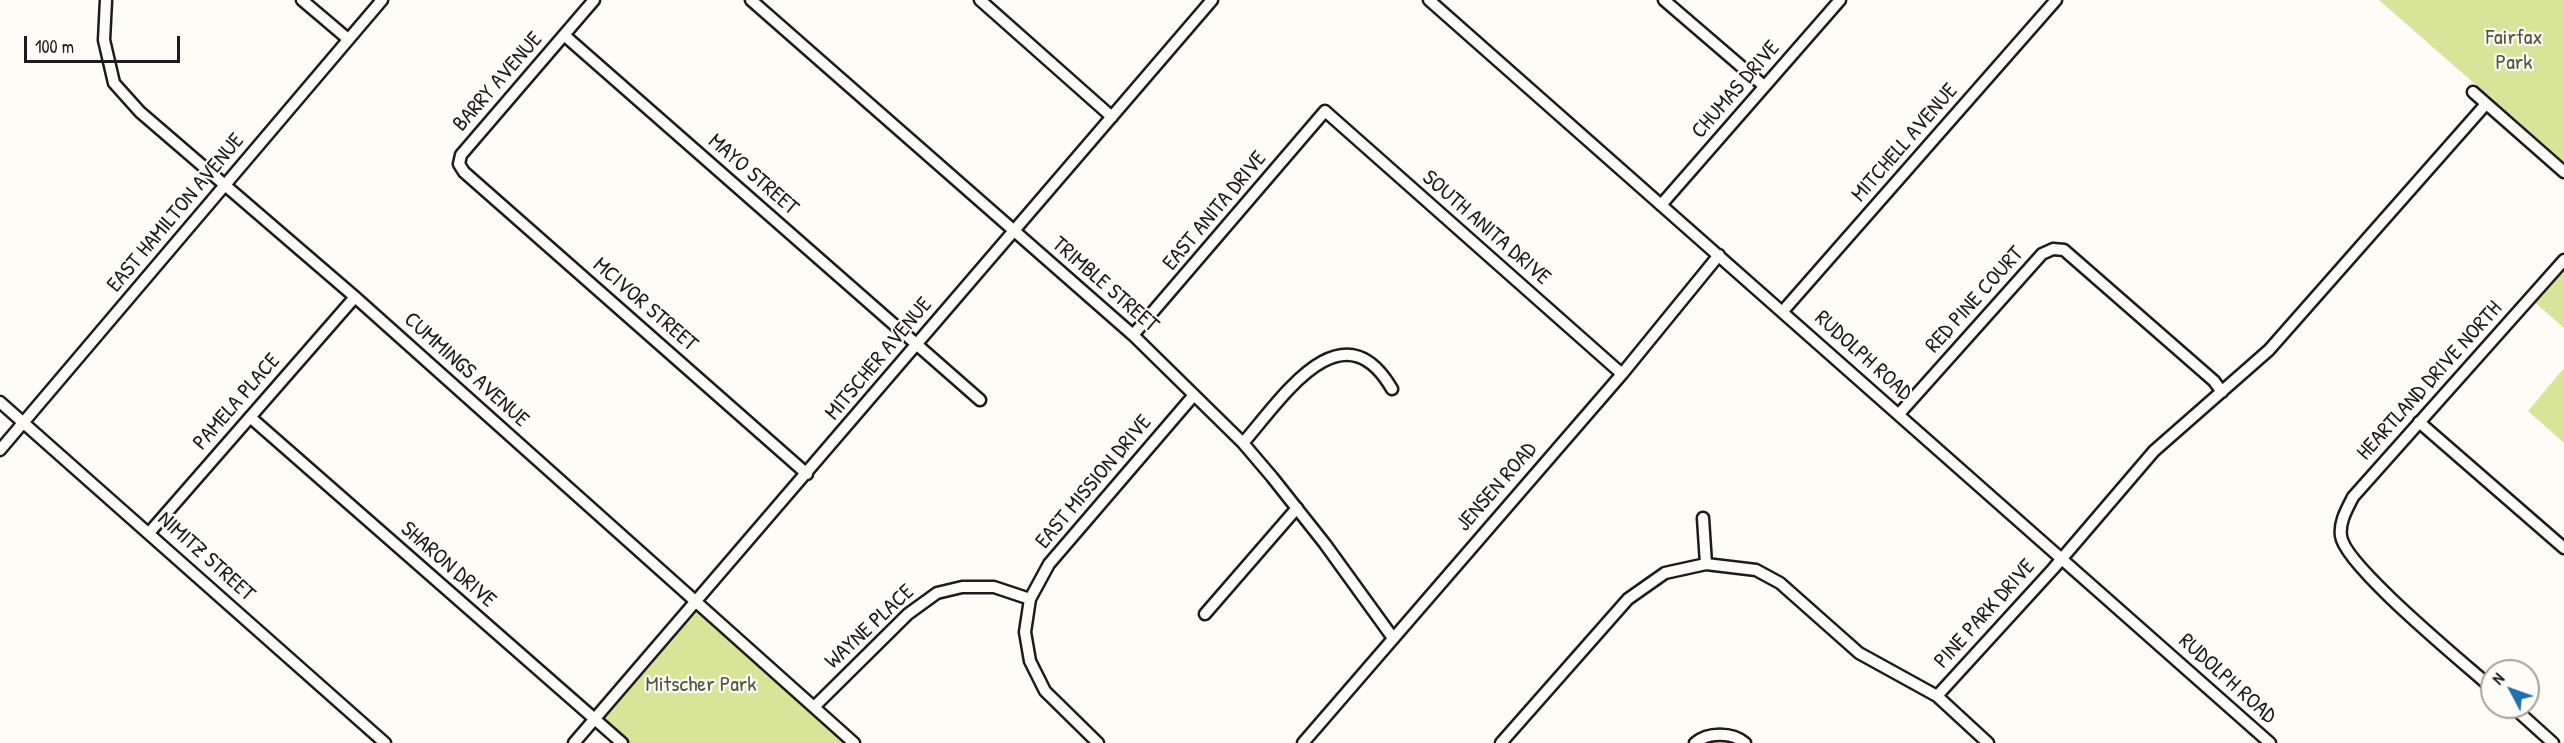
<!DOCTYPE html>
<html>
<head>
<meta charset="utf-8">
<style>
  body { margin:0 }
  #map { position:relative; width:2564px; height:743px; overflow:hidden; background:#fdfcf7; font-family:"Patrick Hand",sans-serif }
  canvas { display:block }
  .north { position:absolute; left:2480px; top:659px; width:60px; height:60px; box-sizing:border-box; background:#fdfcf7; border:2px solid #a3a29f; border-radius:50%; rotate:311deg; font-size:16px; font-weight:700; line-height:24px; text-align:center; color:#1c1c1c }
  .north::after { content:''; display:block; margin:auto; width:21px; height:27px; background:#1f6fb2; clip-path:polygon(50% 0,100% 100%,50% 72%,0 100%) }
  .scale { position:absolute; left:24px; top:36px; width:156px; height:27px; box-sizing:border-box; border:3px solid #1c1c1c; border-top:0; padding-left:8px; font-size:18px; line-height:21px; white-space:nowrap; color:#1c1c1c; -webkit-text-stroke:4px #fdfcf7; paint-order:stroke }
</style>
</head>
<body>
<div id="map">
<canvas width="2564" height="743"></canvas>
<div class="north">N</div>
<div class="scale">100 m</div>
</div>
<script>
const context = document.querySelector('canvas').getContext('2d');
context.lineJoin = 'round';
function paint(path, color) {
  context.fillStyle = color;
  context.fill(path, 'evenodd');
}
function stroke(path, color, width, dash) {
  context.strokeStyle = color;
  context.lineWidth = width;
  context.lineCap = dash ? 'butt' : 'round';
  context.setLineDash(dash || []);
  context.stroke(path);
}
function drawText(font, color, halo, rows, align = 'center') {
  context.font = font + ' "Patrick Hand",sans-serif';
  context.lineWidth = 4.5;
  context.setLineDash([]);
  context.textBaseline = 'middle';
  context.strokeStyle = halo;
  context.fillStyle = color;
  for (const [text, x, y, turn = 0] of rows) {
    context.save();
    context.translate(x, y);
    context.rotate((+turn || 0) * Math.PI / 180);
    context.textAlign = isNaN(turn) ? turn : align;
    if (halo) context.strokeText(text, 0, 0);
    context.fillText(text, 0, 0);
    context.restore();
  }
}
paint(new Path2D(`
  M2379,0H2564V162Z
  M2559,266L2564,271V328L2530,298Z
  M2564,368V443L2528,411Z
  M697,600L854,743H622L595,719Z`), '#d8e497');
const minor = new Path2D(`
  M106,0L104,40L114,83L140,112L355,297L854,743
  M302,0L348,39
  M594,0L461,155L459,164L464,172L807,474
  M751,0L1133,335L1243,443L1272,477L1325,544L1393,638
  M980,0L1112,117
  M1429,0L2270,743
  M1664,0L1764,86
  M564,35L980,400
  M2473,92L2564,172
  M1661,205L1840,0
  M1783,311L2056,0
  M1133,335L1325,111L1622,374
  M0,402L385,743
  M1899,414L2042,254L2053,249L2064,250L2214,381L2222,392
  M250,417L622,743
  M2419,422L2564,548
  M1243,443C1280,401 1342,303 1392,389
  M0,450L382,0
  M1703,518L1706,564
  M149,533L355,297
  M1205,614L1297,508
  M2492,688C2464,663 2344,565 2341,536C2339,522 2347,509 2353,497L2564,260
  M1937,696L2053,569L2154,451L2269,350L2486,104
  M814,707L908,614L937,593L962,587H994L1030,599
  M2513,707L2553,743
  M574,743L1212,0
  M1098,743L1045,691L1030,661L1025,632L1030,599L1049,564L1194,395
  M1303,743L1622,374L1719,255
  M1501,743L1628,599L1665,573L1706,564L1756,570L1780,583L1859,653L1937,696L1988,743
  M1695,743C1708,732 1732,732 1745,743`);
stroke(minor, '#1c1c1c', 15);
stroke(minor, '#fdfcf7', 10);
drawText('22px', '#545841', '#fdfcf7', [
  ["Fairfax",2514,38],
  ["Park",2514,63],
  ["Mitscher Park",701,685]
]);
drawText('22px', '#1c1c1c', '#fdfcf7', [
  ["BARRY AVENUE",498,82,-49],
  ["CHUMAS DRIVE",1736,90,-49],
  ["MITCHELL AVENUE",1905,143,-49],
  ["MAYO STREET",753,175,41],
  ["EAST ANITA DRIVE",1215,211,-50],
  ["EAST HAMILTON AVENUE",176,213,-50],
  ["SOUTH ANITA DRIVE",1486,228,41],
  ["TRIMBLE STREET",1105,285,41],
  ["RED PINE COURT",1975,300,-48],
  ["MCIVOR STREET",645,305,41],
  ["RUDOLPH ROAD",1863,356,42],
  ["MITSCHER AVENUE",879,359,-50],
  ["CUMMINGS AVENUE",466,370,42],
  ["HEARTLAND DRIVE NORTH",2430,381,-48],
  ["PAMELA PLACE",237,402,-49],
  ["EAST MISSION DRIVE",1094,482,-50],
  ["JENSEN ROAD",1497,487,-49],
  ["NIMITZ STREET",206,557,42],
  ["SHARON DRIVE",448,565,41],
  ["PINE PARK DRIVE",1985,614,-48],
  ["WAYNE PLACE",870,627,-43],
  ["RUDOLPH ROAD",2227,679,42]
]);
</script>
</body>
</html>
